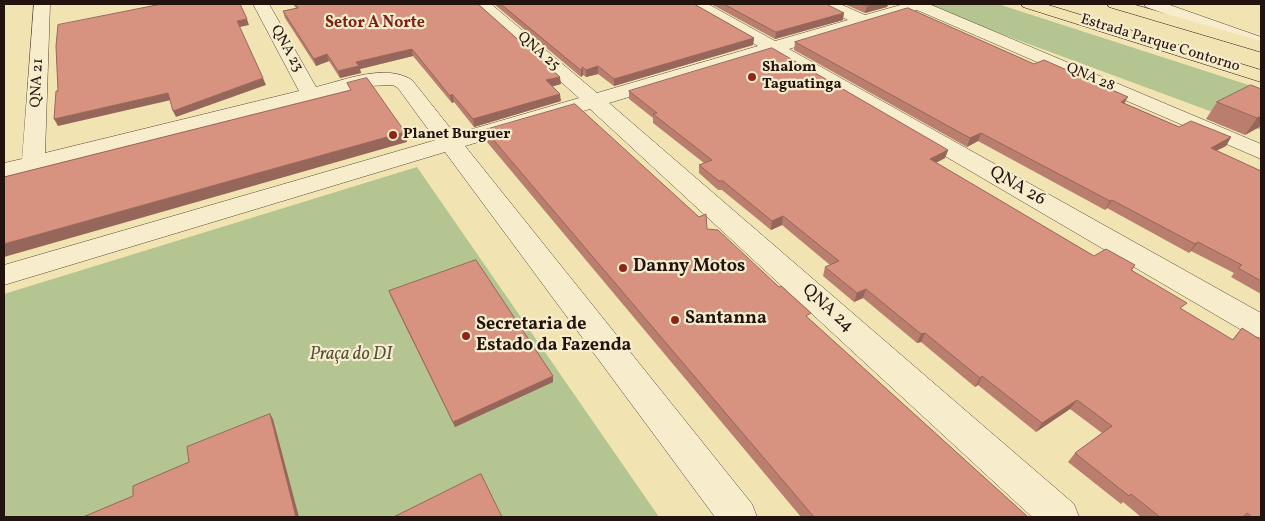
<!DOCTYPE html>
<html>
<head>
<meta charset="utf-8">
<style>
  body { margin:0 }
  #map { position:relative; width:1265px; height:521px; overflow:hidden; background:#f2e4b2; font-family:Vollkorn,serif }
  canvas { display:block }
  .frame { position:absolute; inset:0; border:5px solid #22130e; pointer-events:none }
</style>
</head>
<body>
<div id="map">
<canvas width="1265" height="521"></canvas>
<div class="frame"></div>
</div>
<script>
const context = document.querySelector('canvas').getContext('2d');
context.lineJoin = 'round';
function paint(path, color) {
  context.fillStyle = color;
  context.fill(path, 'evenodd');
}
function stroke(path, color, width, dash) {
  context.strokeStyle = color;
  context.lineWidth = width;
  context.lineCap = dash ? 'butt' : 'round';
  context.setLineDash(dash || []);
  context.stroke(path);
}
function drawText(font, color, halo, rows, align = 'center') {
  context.font = font + ' Vollkorn,serif';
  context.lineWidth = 4.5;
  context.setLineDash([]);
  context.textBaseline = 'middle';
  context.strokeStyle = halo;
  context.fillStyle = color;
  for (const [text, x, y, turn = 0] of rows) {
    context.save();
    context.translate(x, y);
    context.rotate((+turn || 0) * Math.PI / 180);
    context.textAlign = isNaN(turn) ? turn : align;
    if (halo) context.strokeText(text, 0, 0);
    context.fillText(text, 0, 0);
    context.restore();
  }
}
paint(new Path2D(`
  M933,4H998L1261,89V130L926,6Z
  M417,167L659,517H4V294Z`), '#b4c591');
const minor = new Path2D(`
  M34,4H50L45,153L299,91L253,4H269L316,87C345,80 385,63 412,80L455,134L579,98L474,4H491L597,93L758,46L691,7L689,4H708L775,41L848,20L822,7L820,4H840L865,15L904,4H929L1261,144V159L917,10L789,49L1261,313V338L1250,335L771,54L609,103L1074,504L1079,517H1032L590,109L465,146L752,504L757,517H715L445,152L4,285V265L436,140L398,88L393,85L369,86L4,177V163L22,159Z
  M1144,4H1167L1261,37V48L1146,7Z`);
const highway = new Path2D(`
  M1021,4H1045L1261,70V82L1023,7Z
  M1107,4H1132L1261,41V52L1109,7Z`);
stroke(minor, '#564737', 1);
stroke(highway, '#22130e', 1);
paint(minor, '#f7edcd');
paint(highway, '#f2e4b2');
paint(new Path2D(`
  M293,4H478L561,84L552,86L561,101L474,127L454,102L452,103L413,56L360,69L361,73L340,78L329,61L316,66L285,18L283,11L296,8Z
  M494,4H694L754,38L753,45L614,86L598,74L586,77L583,75L581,77Z
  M711,4H826L843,20L775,39Z
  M844,4H888L887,7L865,13Z
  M795,42L1034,64L1179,127L1231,137L1226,146L1216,151L1261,171V294L1231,277L1234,273L1191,251L1189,253L1107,208L1105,210L978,141L967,147L794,50Z
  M1261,89V126L1245,135L1206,119L1217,102Z
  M629,91L948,150L945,158L936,163L1094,256L1135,265L1132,270L1182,310L1232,340L1242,328L1261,517H1141L1123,502L1121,504L1068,462L1075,453L1102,433L1070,409L1036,432L978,385L975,387L921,342L917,343L863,298L854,302L823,276L825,267L830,265L782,225L771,230L722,190H718L699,173V165L704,163L653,123V118L629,99Z
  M485,130L707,229L809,319L1028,517H801L487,142Z
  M389,291L553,382L455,427L391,297Z`), '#ba7e6e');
paint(new Path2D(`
  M875,4H888L887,7L865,13L867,6Z
  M844,13L843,20L775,39L776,32Z
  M247,19L249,25L240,27L237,21Z
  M754,38L753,45L614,86V79Z
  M412,49L413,56L360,69L361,73L340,78L338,71L356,62Z
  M327,54L329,61L316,66L314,59Z
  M598,66V74L586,77V70Z
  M583,67V75L581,77V70Z
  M560,77L561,84L547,88L546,80Z
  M263,78L266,85L176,117L173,111Z
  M168,93L171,100L58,126L54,119Z
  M452,94L454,102L452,103L450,96Z
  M560,94L561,101L474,127L473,119Z
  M1128,97L1124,104L1121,102Z
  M1261,116V126L1245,135L1257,118Z
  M405,132L407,142L4,257V244Z
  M981,133L978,141L967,147L970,138Z
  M1231,137L1226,146L1205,156L1211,148Z
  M948,150L945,158L927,167L930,159Z
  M1112,200L1107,208L1105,210L1110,201Z
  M783,216L782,225L771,230L772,221Z
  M1198,242L1191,251L1189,253L1195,244Z
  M866,289L863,298L854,302L857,293Z
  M925,333L921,342L917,343L921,334Z
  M553,376V382L455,427L453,422Z
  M982,376L978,385L975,387L980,378Z
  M1077,400L1070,409L1036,432L1042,423Z
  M270,414L273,419L299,517H296Z`), '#97665a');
const building = new Path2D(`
  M162,4H240L247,19L237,21L263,78L173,111L168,93L54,119L56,91H58L56,46L58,25Z
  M295,4H478L560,77L546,80L560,94L473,119L452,94L450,96L412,49L356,62L359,66L338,71L327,54L314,59L283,11L298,8Z
  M501,4H694L754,38L614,79L598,66L586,70L583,67L581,70Z
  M724,4H826L844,13L776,32Z
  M861,4H875L867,6Z
  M908,8L1034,64L1044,60L1128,97L1121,102L1179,127L1191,121L1231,137L1211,148L1261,171V281L1238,268L1242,265L1198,242L1195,244L1112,200L1110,201L981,133L970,138L795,42Z
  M772,48L948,150L930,159L986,192L1094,256L1106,249L1135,265L1131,270L1187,303L1180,308L1233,340L1242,328L1261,340V517H1252L1247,513L1243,517H1160L1131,494L1129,496L1075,453L1112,426L1077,400L1042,423L982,376L980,378L925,333L921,334L866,289L857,293L825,267L839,261L783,216L772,221L723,181H719L699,165L712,160L653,114L657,113L629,91Z
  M367,78L405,132L4,244V177L351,90L347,83Z
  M1251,85L1261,89V116L1257,118L1217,102Z
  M575,104L699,217L706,214L707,229L718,230L779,287L781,286L811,313L806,316L1028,517H814L485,130Z
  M476,260L553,376L453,422L389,291Z
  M270,414L296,517H83L133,496V486L189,462L187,447Z
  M481,474L502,517H394Z`);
paint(building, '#d89280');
stroke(building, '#97665a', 1);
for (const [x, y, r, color] of [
  [752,77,5,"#8f2418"],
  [393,135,5,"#8f2418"],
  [623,268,5,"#8f2418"],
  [675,320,5,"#8f2418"],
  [466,336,5,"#8f2418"]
]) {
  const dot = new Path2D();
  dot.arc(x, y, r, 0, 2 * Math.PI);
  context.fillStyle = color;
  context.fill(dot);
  stroke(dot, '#f7edcd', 2);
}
drawText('15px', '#22130e', '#f7edcd', [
  ["Estrada Parque Contorno",1160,44,17],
  ["QNA 23",286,49,61],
  ["QNA 25",538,52,41],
  ["QNA 28",1090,78,23],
  ["QNA 21",38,83,-87]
]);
drawText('bold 15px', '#22130e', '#f7edcd', [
  ["Shalom",762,68],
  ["Taguatinga",762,85],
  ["Planet Burguer",403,135]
], 'left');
drawText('bold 16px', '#7a1f14', '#f7edcd', [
  ["Setor A Norte",375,24]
]);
drawText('18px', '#22130e', '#f7edcd', [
  ["QNA 26",1017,187,30],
  ["QNA 24",827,309,42]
]);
drawText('bold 18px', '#22130e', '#f7edcd', [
  ["Danny Motos",633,268],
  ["Santanna",685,320],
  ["Secretaria de",476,326],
  ["Estado da Fazenda",476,347]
], 'left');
drawText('italic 18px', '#55513c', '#f7edcd', [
  ["Praça do DI",351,356]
]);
</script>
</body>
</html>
